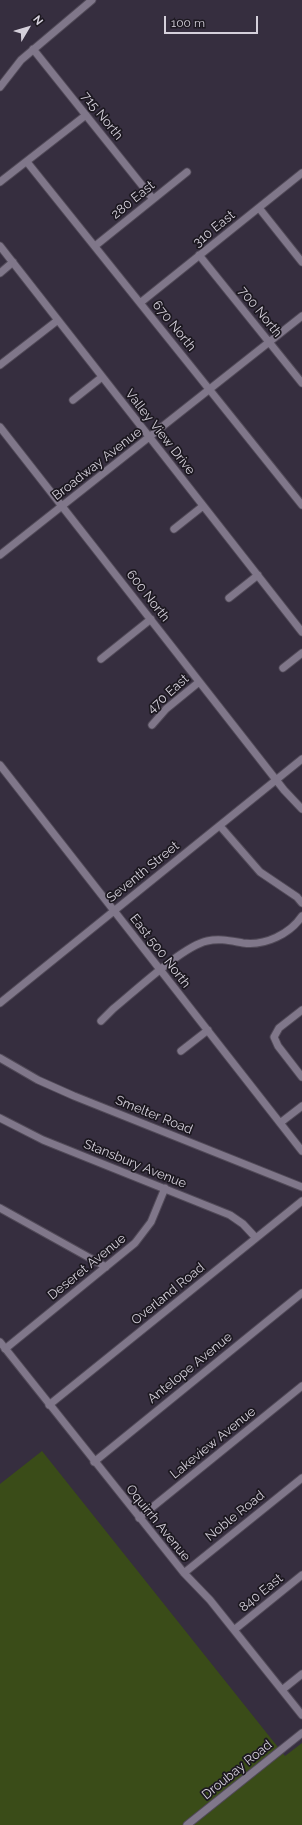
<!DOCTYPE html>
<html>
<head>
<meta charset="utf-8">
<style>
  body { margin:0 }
  #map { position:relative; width:302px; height:1825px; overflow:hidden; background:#362e3f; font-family:Raleway,sans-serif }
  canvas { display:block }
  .north { position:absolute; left:8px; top:8px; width:40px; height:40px; -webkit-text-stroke:3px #1c1820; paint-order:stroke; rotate:52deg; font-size:11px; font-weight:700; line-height:16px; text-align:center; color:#d5d0db }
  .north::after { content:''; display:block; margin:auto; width:14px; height:18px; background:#d5d0db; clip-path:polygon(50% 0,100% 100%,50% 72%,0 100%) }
  .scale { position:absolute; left:164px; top:16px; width:94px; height:18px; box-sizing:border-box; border:2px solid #d5d0db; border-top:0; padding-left:5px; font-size:12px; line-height:14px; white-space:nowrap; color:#d5d0db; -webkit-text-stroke:3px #1c1820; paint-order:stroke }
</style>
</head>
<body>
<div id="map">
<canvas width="302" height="1825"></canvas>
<div class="north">N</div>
<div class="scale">100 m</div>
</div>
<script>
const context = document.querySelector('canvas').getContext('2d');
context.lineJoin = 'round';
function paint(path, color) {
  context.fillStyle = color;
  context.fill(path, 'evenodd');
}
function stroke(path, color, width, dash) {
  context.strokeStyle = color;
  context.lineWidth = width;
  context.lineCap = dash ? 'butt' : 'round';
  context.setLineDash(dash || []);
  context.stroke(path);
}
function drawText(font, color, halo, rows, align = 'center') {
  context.font = font + ' Raleway,sans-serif';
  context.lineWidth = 3.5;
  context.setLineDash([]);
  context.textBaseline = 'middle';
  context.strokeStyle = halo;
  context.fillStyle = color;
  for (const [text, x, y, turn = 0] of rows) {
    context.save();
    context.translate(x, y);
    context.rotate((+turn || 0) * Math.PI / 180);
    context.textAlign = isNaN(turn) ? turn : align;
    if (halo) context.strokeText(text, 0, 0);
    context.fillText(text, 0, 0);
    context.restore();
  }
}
paint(new Path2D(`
  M42,1451L285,1756L302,1743V1825H0V1484Z`), '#3a4c18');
const minor = new Path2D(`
  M33,49L153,199
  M0,87L21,60L92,0
  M27,162L302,505
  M0,182L86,115
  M259,208L302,262
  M0,246L302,632
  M95,246L187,172
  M199,255L302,383
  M0,273L13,262
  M140,303L302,173
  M0,365L58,320
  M73,400L102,377
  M0,427L284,790L302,809
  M174,529L203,506
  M0,555L302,316
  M229,598L258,575
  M101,659L151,619
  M283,668L302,653
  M152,725L166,709L199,682
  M0,765L302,1151
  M220,826L260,872L297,897L302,903
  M0,1003L302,759
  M302,1010L279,1028L274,1037L278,1046L302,1077
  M101,1021L113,1009C134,992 183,946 207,941C220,938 231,941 243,943C265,946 290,934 302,916
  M181,1051L208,1030
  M0,1058L38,1080L74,1096L302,1187
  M0,1118L43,1140L230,1215L243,1224L256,1238
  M280,1123L302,1106
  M0,1208L106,1267
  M0,1342L184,1573L210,1600L302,1715
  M5,1349L135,1243L151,1222L165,1188
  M49,1405L302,1201
  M94,1462L302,1293
  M139,1518L302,1386
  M184,1573L302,1478
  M234,1630L302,1575
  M282,1690L302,1674
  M187,1825L302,1733`);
stroke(minor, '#514a58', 9);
stroke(minor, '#80778a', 7);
drawText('13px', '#d5d0db', '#1c1820', [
  ["715 North",102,116,51],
  ["280 East",133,200,-39],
  ["310 East",214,229,-39],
  ["700 North",260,312,51],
  ["670 North",174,326,51],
  ["Valley View Drive",160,432,52],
  ["Broadway Avenue",97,464,-38],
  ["600 North",148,596,52],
  ["470 East",168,694,-42],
  ["Seventh Street",143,872,-39],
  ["East 500 North",160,951,52],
  ["Smelter Road",154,1115,22],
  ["Stansbury Avenue",135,1164,22],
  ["Deseret Avenue",87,1267,-39],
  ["Overland Road",168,1294,-39],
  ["Antelope Avenue",190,1368,-39],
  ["Lakeview Avenue",213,1443,-39],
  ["Noble Road",235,1516,-39],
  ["Oquirrh Avenue",158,1523,51],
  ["840 East",261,1593,-39],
  ["Droubay Road",237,1770,-39]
]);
</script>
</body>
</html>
